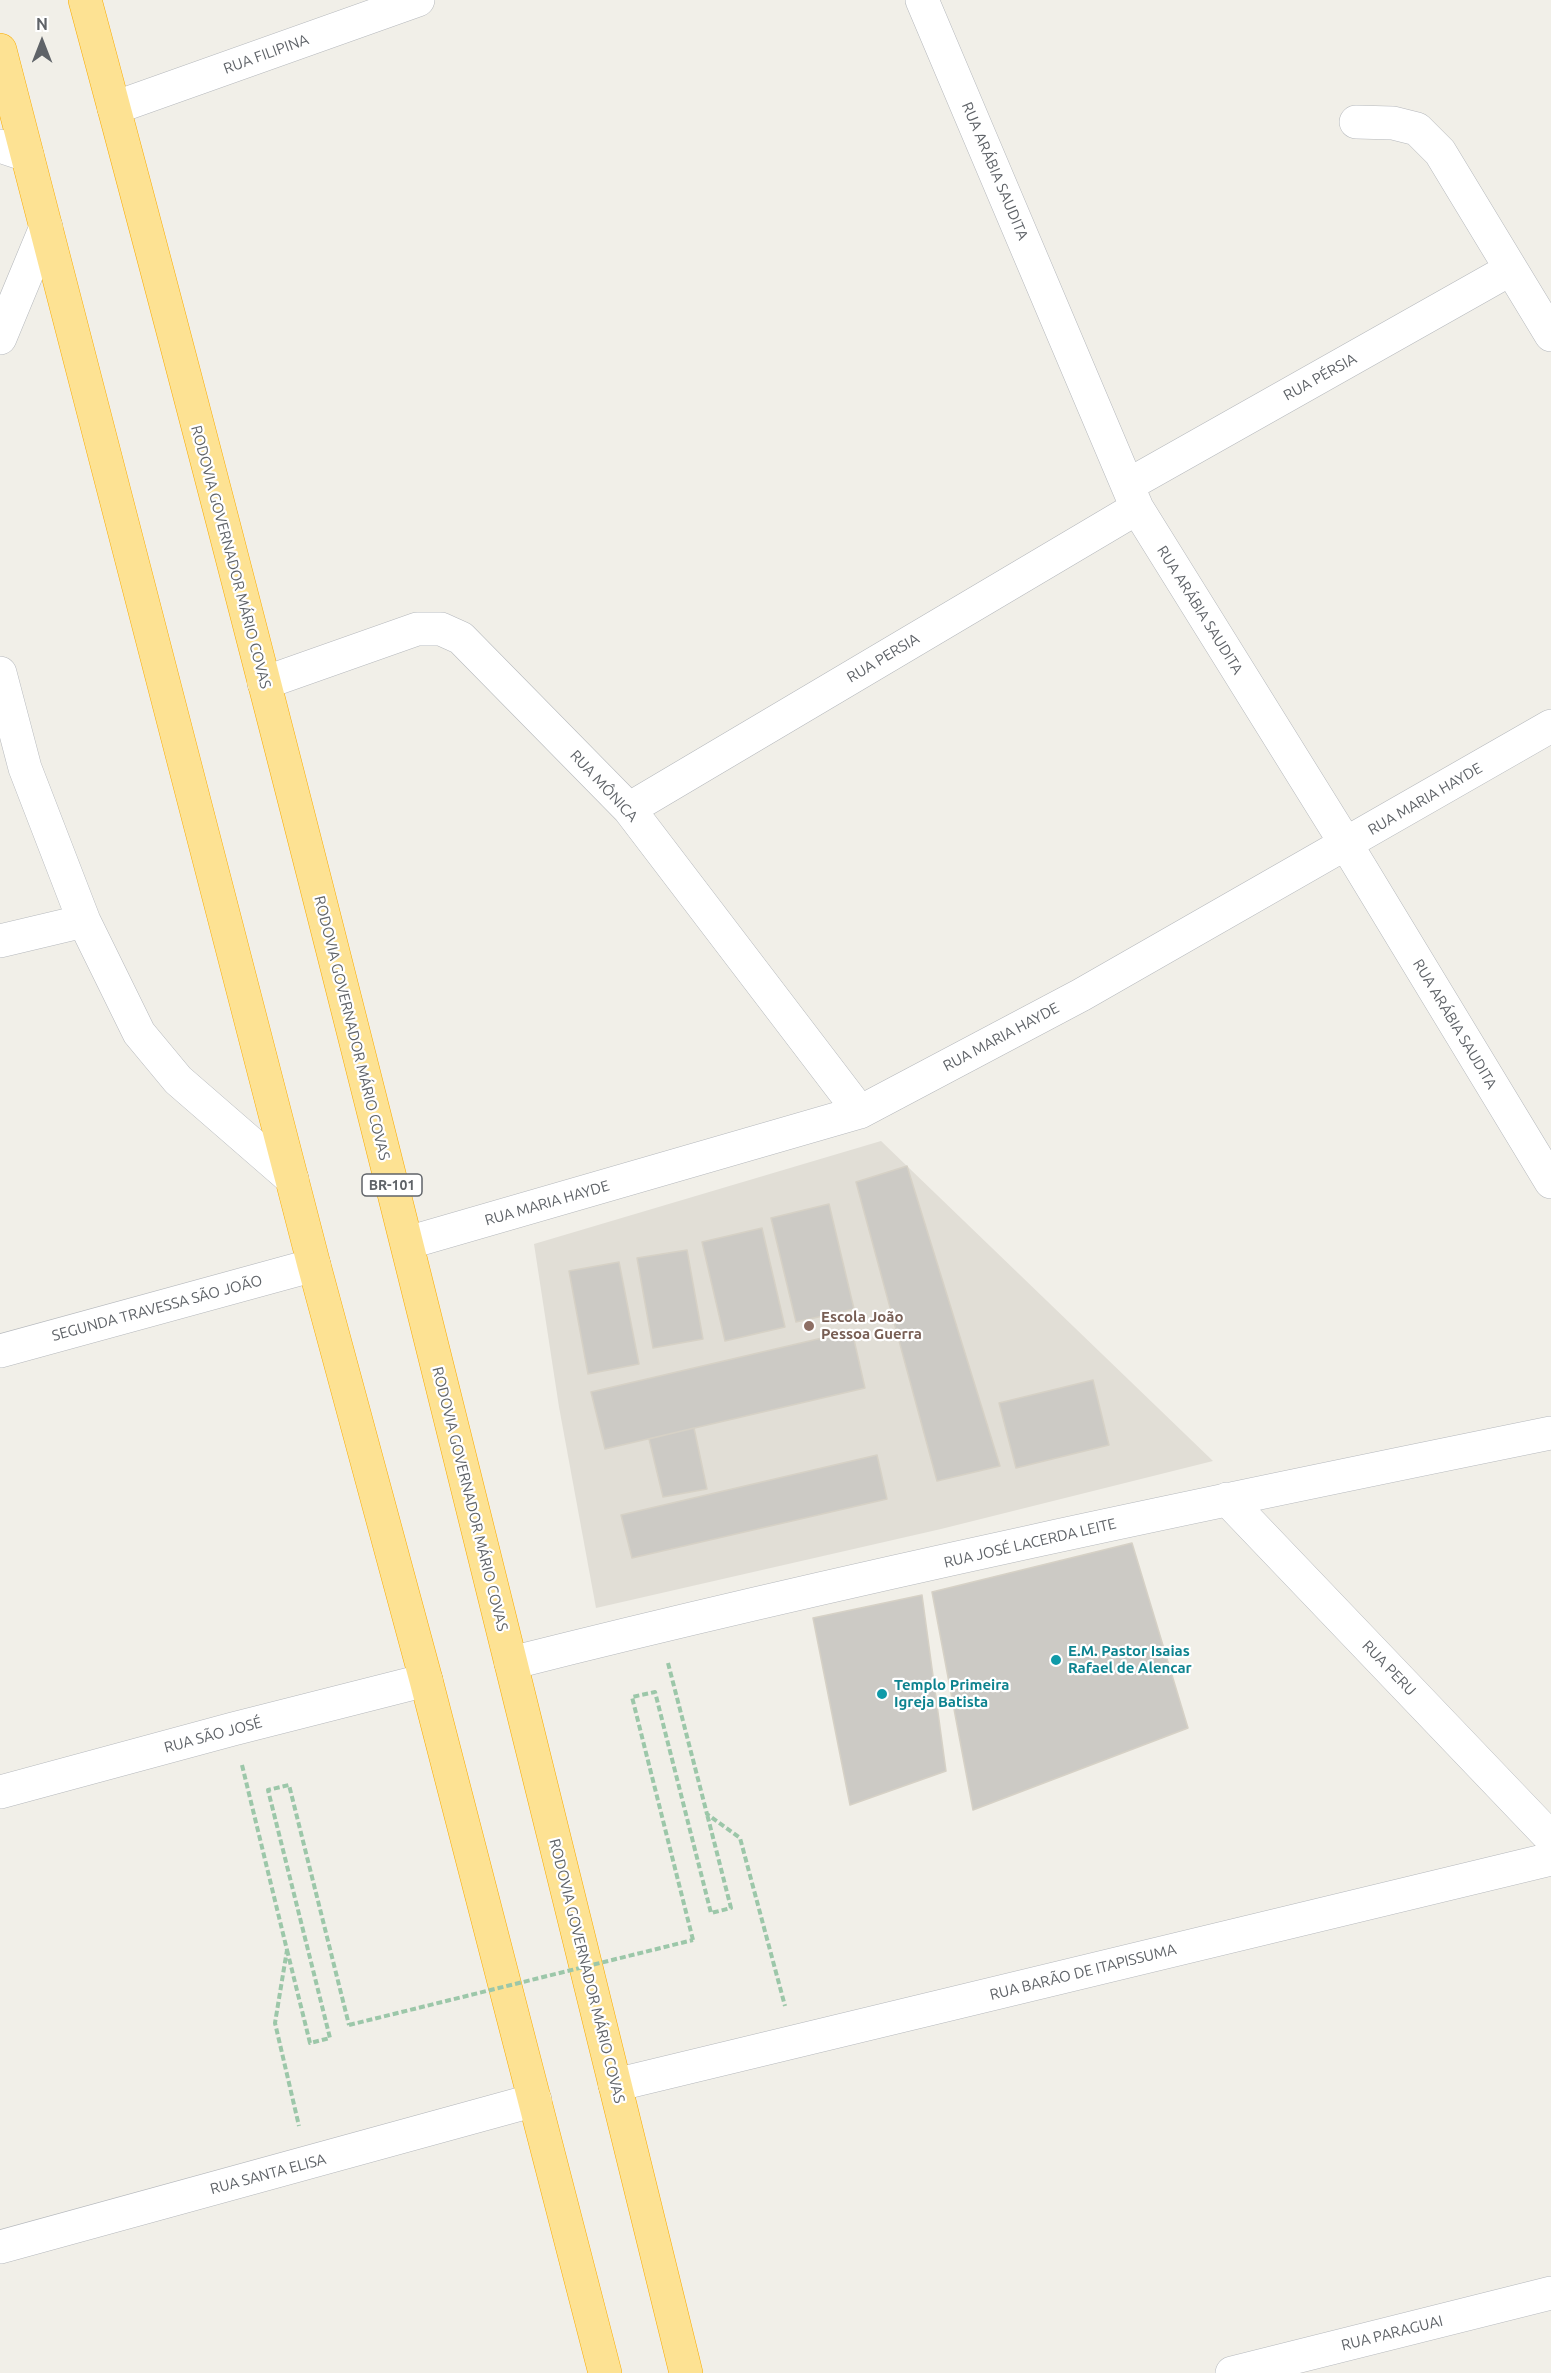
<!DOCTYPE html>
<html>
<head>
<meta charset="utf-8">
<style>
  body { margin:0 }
  #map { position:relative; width:1551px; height:2373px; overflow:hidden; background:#f1efe8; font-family:Ubuntu,sans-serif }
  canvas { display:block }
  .north { position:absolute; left:12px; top:12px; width:60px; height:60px; -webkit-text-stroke:4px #fff; paint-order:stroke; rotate:0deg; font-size:16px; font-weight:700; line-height:24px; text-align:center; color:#5f6368 }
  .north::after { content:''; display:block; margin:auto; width:21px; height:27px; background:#5f6368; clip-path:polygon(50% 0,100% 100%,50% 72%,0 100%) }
</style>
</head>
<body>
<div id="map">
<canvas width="1551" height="2373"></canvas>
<div class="north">N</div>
</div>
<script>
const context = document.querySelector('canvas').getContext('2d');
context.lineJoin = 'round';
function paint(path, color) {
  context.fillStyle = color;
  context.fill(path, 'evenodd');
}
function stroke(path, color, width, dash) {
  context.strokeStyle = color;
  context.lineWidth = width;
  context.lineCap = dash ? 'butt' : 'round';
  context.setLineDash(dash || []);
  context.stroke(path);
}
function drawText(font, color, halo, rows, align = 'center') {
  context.font = font + ' Ubuntu,sans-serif';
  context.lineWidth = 4.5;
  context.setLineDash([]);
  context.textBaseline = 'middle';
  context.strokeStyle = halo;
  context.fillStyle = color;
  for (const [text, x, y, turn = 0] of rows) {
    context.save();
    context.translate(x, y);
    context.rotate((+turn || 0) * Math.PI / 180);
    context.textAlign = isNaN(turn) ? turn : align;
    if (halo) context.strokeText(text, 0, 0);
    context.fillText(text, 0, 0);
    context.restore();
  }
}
paint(new Path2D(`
  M881,1141L1213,1461L941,1529L596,1608L559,1407L534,1244Z`), '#e1ded6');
const building = new Path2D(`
  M907,1166L1000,1466L937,1481L856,1182Z
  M829,1204L854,1309L796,1322L771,1218Z
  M762,1228L785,1327L725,1341L702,1242Z
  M687,1250L703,1339L653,1348L637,1258Z
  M619,1262L639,1364L588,1374L569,1271Z
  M852,1331L865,1388L605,1449L591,1392Z
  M1093,1380L1109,1445L1016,1468L999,1403Z
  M694,1428L707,1489L663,1497L649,1439Z
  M877,1455L887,1499L632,1558L621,1515Z
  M1132,1543L1188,1728L973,1810L932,1592Z
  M922,1595L946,1771L850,1805L813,1618Z`);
paint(building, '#cccac5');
stroke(building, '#d6d1c6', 1.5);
const minor = new Path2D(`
  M922,0L1137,508L1346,844L1551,1182
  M114,108L418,0
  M1356,122L1393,123L1417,129L1440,152L1551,335
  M0,146L27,155
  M0,338L46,227
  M1128,485L1511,269
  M0,673L25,768L84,921L139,1033L178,1080L292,1179
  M264,683L417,629H441L461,638L629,809L860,1112
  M629,809L1137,508
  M0,941L84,921
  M407,1243L860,1112L1081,995L1551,726
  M0,1351L314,1265
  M1227,1499L1551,1838
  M511,1663C855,1576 1203,1504 1551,1433
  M0,1792L233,1729L426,1680
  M615,2085L1551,1859
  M0,2247L535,2100
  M1232,2373L1551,2293`);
const highway = new Path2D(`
  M85,0C297,788 491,1581 686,2373
  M0,50L314,1265L426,1680L605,2373`);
stroke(minor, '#b5b8bc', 34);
stroke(highway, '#f9ab00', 34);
stroke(new Path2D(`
  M668,1663L707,1814L740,1838L785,2006
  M242,1765L287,1950L275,2023L299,2126
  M693,1940L632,1697L655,1692L711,1913L731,1908L707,1814
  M287,1950L310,2043L330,2038L268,1790L289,1785L349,2025`), '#9cc7a9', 4, [6, 3]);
stroke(minor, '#fff', 33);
stroke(highway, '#fde293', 33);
stroke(new Path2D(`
  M349,2025L693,1940`), '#9cc7a9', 4, [6, 3]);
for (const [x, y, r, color] of [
  [809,1326,6,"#8d6e63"],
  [1056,1660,6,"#0f9aa8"],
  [882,1694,6,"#0f9aa8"]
]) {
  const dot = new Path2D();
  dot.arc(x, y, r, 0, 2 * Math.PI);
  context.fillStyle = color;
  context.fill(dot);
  stroke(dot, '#fff', 2);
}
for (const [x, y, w] of [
  [392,1185,60]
]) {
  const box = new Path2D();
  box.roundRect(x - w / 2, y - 11, w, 22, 4.5);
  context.fillStyle = '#fff';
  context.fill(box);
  stroke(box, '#5f6368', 1.5);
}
drawText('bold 14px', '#5f6368', null, [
  ["BR-101",392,1185]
]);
drawText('15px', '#5f6368', '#fff', [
  ["RUA FILIPINA",266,54,-20],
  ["RUA ARÁBIA SAUDITA",995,171,67],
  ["RUA PÉRSIA",1320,377,-29],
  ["RODOVIA GOVERNADOR MÁRIO COVAS",231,557,75],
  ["RUA ARÁBIA SAUDITA",1200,610,58],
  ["RUA PERSIA",883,658,-31],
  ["RUA MÔNICA",604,786,47],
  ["RUA MARIA HAYDE",1425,799,-30],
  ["RUA ARÁBIA SAUDITA",1455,1024,59],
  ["RODOVIA GOVERNADOR MÁRIO COVAS",352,1028,76],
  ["RUA MARIA HAYDE",1001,1037,-28],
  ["RUA MARIA HAYDE",547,1203,-16],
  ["SEGUNDA TRAVESSA SÃO JOÃO",157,1308,-15],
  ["RODOVIA GOVERNADOR MÁRIO COVAS",470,1499,76],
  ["RUA JOSÉ LACERDA LEITE",1030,1543,-13],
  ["RUA PERU",1389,1668,46],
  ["RUA SÃO JOSÉ",213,1735,-15],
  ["RODOVIA GOVERNADOR MÁRIO COVAS",587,1971,76],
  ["RUA BARÃO DE ITAPISSUMA",1083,1972,-14],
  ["RUA SANTA ELISA",268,2174,-15],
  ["RUA PARAGUAI",1392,2333,-14]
]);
drawText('bold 15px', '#785e54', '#fff', [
  ["Escola João",821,1317],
  ["Pessoa Guerra",821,1334]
], 'left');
drawText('bold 15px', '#0d838f', '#fff', [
  ["E.M. Pastor Isaias",1068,1651],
  ["Rafael de Alencar",1068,1668],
  ["Templo Primeira",894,1685],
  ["Igreja Batista",894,1702]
], 'left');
</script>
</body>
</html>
